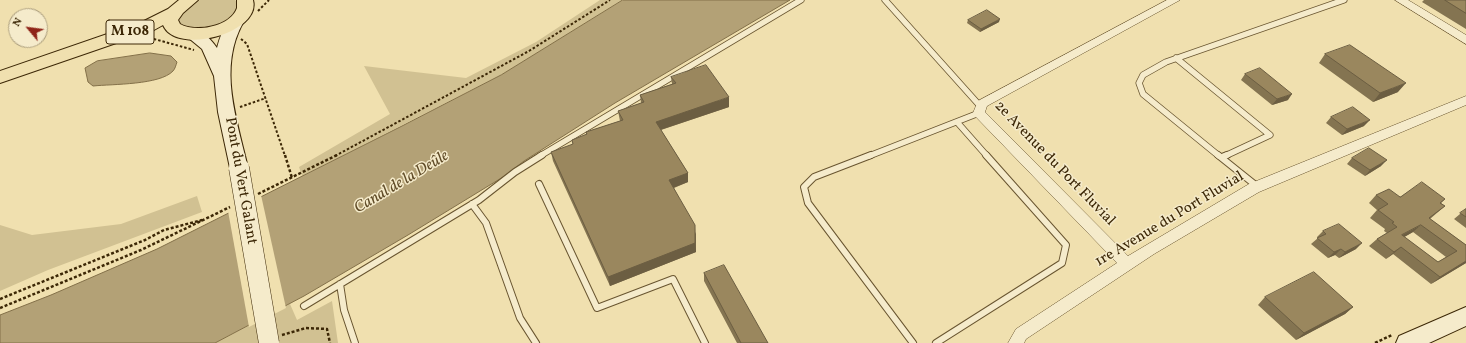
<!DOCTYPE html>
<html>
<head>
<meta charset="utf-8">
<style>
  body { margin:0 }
  #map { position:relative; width:1466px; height:343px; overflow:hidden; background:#f0e0af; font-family:Vollkorn,serif }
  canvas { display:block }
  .north { position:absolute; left:8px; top:8px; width:40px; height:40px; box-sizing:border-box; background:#f5ebcb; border:1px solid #ab9d7c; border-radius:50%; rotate:299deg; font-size:11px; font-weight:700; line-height:16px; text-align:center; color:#3c2706 }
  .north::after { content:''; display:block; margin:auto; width:14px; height:18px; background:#8f2418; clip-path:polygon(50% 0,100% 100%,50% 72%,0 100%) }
</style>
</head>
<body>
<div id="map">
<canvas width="1466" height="343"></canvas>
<div class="north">N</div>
</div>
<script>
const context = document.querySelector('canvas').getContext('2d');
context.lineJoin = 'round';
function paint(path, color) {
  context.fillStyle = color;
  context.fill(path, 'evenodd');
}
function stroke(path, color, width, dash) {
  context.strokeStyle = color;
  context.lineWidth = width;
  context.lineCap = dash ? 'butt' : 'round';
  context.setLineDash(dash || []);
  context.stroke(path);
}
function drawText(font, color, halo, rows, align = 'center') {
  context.font = font + ' Vollkorn,serif';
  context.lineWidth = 3;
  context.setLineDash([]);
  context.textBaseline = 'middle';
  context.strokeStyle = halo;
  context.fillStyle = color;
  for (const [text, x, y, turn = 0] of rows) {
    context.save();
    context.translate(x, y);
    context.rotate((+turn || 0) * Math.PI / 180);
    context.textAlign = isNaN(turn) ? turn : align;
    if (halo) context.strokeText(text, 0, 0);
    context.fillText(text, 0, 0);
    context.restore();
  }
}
paint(new Path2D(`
  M200,0H235L238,3V10C217,30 207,32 180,25C175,14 190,4 200,0Z
  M600,0H623L501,75L302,176L299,167L390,114L364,66L466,78L536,42Z
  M197,196L202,212L48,270L0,291V225L32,235L121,224Z
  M332,301L338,343H215L290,304L297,320Z`), '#d1c192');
const water = new Path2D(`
  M623,0H790L615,103L524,161L503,177L408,235L304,296L215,343H0V315L51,295L157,249L402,126L501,75Z
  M150,53L171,56L177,62C176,65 175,69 173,71C160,85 113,84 93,86L88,82L85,68L97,61Z`);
paint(water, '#b3a176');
stroke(water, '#837049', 1);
paint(new Path2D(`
  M261,195L286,308L249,327L228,211Z`), '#f0e0af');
const laneFar1 = new Path2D(`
  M885,0L981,107
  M1176,58L1270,135L1225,156
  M957,122L987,156
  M540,156L801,0
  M869,156L979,113
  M1219,156L1143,94L1139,83L1143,75L1166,62L1344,0`);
const lane = new Path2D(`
  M871,155L814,177L804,187L808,203L913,343
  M1218,155L1258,187
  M1222,157L1227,155
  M539,184L597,308L673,279L705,343
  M472,204L486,223L520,318L536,343
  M340,284L344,310L355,343
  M304,306L479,200L515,172L542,155
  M936,343L1062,263L1066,245L986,155`);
const street = new Path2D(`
  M1167,0H1180L987,106L985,112L1128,256L1249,184L1466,96V105L1259,192L1154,254L1026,339L1024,343H1008L1016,329L1117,263L975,116L973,113L978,101Z
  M1395,0H1408L1466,35V44Z`);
const secondary = new Path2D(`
  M236,16L241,18L244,21C217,67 237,120 248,168L245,173L239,175L233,173L230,168L218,112L214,76L202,49L185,35L188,32C200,28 210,38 217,48C220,36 224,27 231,18Z
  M1466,307V326L1429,343H1396L1399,336Z`);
const primary = new Path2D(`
  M179,0H198L183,13L178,20L180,24C195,33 230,27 237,8V0H253C262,33 176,56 163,25L154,30L0,83V71L142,22L168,9Z`);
stroke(laneFar1, '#695530', 7);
stroke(lane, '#695530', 8);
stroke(street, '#695530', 1);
stroke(secondary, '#3c2706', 2);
stroke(primary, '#3c2706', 2);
stroke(new Path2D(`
  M258,11L269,0
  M241,39L247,44L285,156
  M145,41L154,39L194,50
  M240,107L266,98
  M335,156L529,51L610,0`), '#3c2706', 2, [2.5, 2]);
stroke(new Path2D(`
  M285,155L292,178
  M258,194L337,155
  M0,299L145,240L164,230L202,220
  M0,308L141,250L230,207
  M282,335L306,328L327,329L330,343
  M1375,343L1392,335`), '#3c2706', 2.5, [3, 2]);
stroke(laneFar1, '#f5ebcb', 5.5);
stroke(lane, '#f5ebcb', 6);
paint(street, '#f5ebcb');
paint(secondary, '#f5ebcb');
paint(primary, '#f0e0af');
const secondaryBridge = new Path2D(`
  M239,168L269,343`);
stroke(secondaryBridge, '#3c2706', 21, []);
stroke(secondaryBridge, '#f5ebcb', 20);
paint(new Path2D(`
  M1424,0H1466V29L1422,2Z
  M968,20L999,22L980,32L967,23Z
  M1325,54L1398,92L1373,102L1319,63Z
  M1245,74L1288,100L1272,105L1241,80Z
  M671,77L729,107L661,130L688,173V182L674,188L696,234V252L610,286L553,161L551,152L573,145L572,140L586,135V132L620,121L618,111L641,103L640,95L672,84Z
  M1331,117L1364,126L1342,135L1326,123Z
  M1352,158L1381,166L1365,176L1347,164Z
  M1376,195L1445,199L1441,203L1445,206L1430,219L1466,245V263L1431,284L1393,254L1386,259L1369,246L1377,239L1387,233L1384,231L1385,229L1370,218L1377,210L1369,203ZM1413,232L1446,257L1438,262L1404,237Z
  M1466,209V228L1454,219Z
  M1323,231L1356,249L1339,258L1335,255L1328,258L1311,244L1318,238L1317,237Z
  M704,273L768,343H737L704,281Z
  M1265,297L1353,307L1345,314L1296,340L1258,305Z`), '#847451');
paint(new Path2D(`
  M1000,19L999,22L980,32L981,29Z
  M1406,83L1398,92L1373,102L1380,93Z
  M1292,94L1288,100L1272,105L1277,99Z
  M729,97V107L657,131L656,122Z
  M1370,120L1364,126L1342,135L1347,129Z
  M1387,160L1381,166L1365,176L1370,170Z
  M688,173V182L670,189L669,180Z
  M695,225L696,252L610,286L608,277Z
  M1421,225L1413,232L1394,243L1402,235Z
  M1362,243L1356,249L1339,258L1345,252Z
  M1401,247L1393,254L1386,259L1394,252Z
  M1341,249L1335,255L1328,258L1334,252Z
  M1466,261V263L1431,284L1440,277Z
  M1353,307L1345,314L1296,340L1304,333Z`), '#6c5e42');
const building = new Path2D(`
  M1445,0H1466V13Z
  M987,10L1000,19L981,29L968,20Z
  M1350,45L1406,83L1380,93L1325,54Z
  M706,65L729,97L656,122L688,173L669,180L695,225V243L608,277L551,152L573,144L572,140L587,134L586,132L623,120L618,111L644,102L640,95L676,83L671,77Z
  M1260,68L1292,94L1277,99L1245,74Z
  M1353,107L1370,120L1347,129L1331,117Z
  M1369,148L1387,160L1370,170L1352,158Z
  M1422,182L1445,199L1440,203L1445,206L1429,218L1466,245V261L1440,277L1401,247L1394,252L1377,239L1397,227L1392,223L1394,222L1378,210L1388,204L1376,195L1389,189L1400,197ZM1421,225L1457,251L1438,262L1402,235Z
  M1466,209V217L1460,213Z
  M1339,224L1362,243L1345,252L1341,249L1334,252L1317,238L1326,234L1323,231Z
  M724,265L768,343H741L704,273Z
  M1314,272L1353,307L1304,333L1265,297Z`);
paint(building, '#9a875e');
stroke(building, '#6c5e42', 1);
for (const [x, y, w] of [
  [130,32,48]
]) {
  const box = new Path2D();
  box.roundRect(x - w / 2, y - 12, w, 24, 3);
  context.fillStyle = '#f5ebcb';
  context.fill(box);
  stroke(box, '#3c2706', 1);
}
drawText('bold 14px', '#3c2706', null, [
  ["M 108",130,32]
]);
drawText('15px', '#3c2706', '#f5ebcb', [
  ["2e Avenue du Port Fluvial",1054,164,46],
  ["Pont du Vert Galant",240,181,80],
  ["1re Avenue du Port Fluvial",1170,220,-31]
]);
drawText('italic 16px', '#604c28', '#f5ebcb', [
  ["Canal de la Deûle",402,183,-31]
]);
</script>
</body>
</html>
